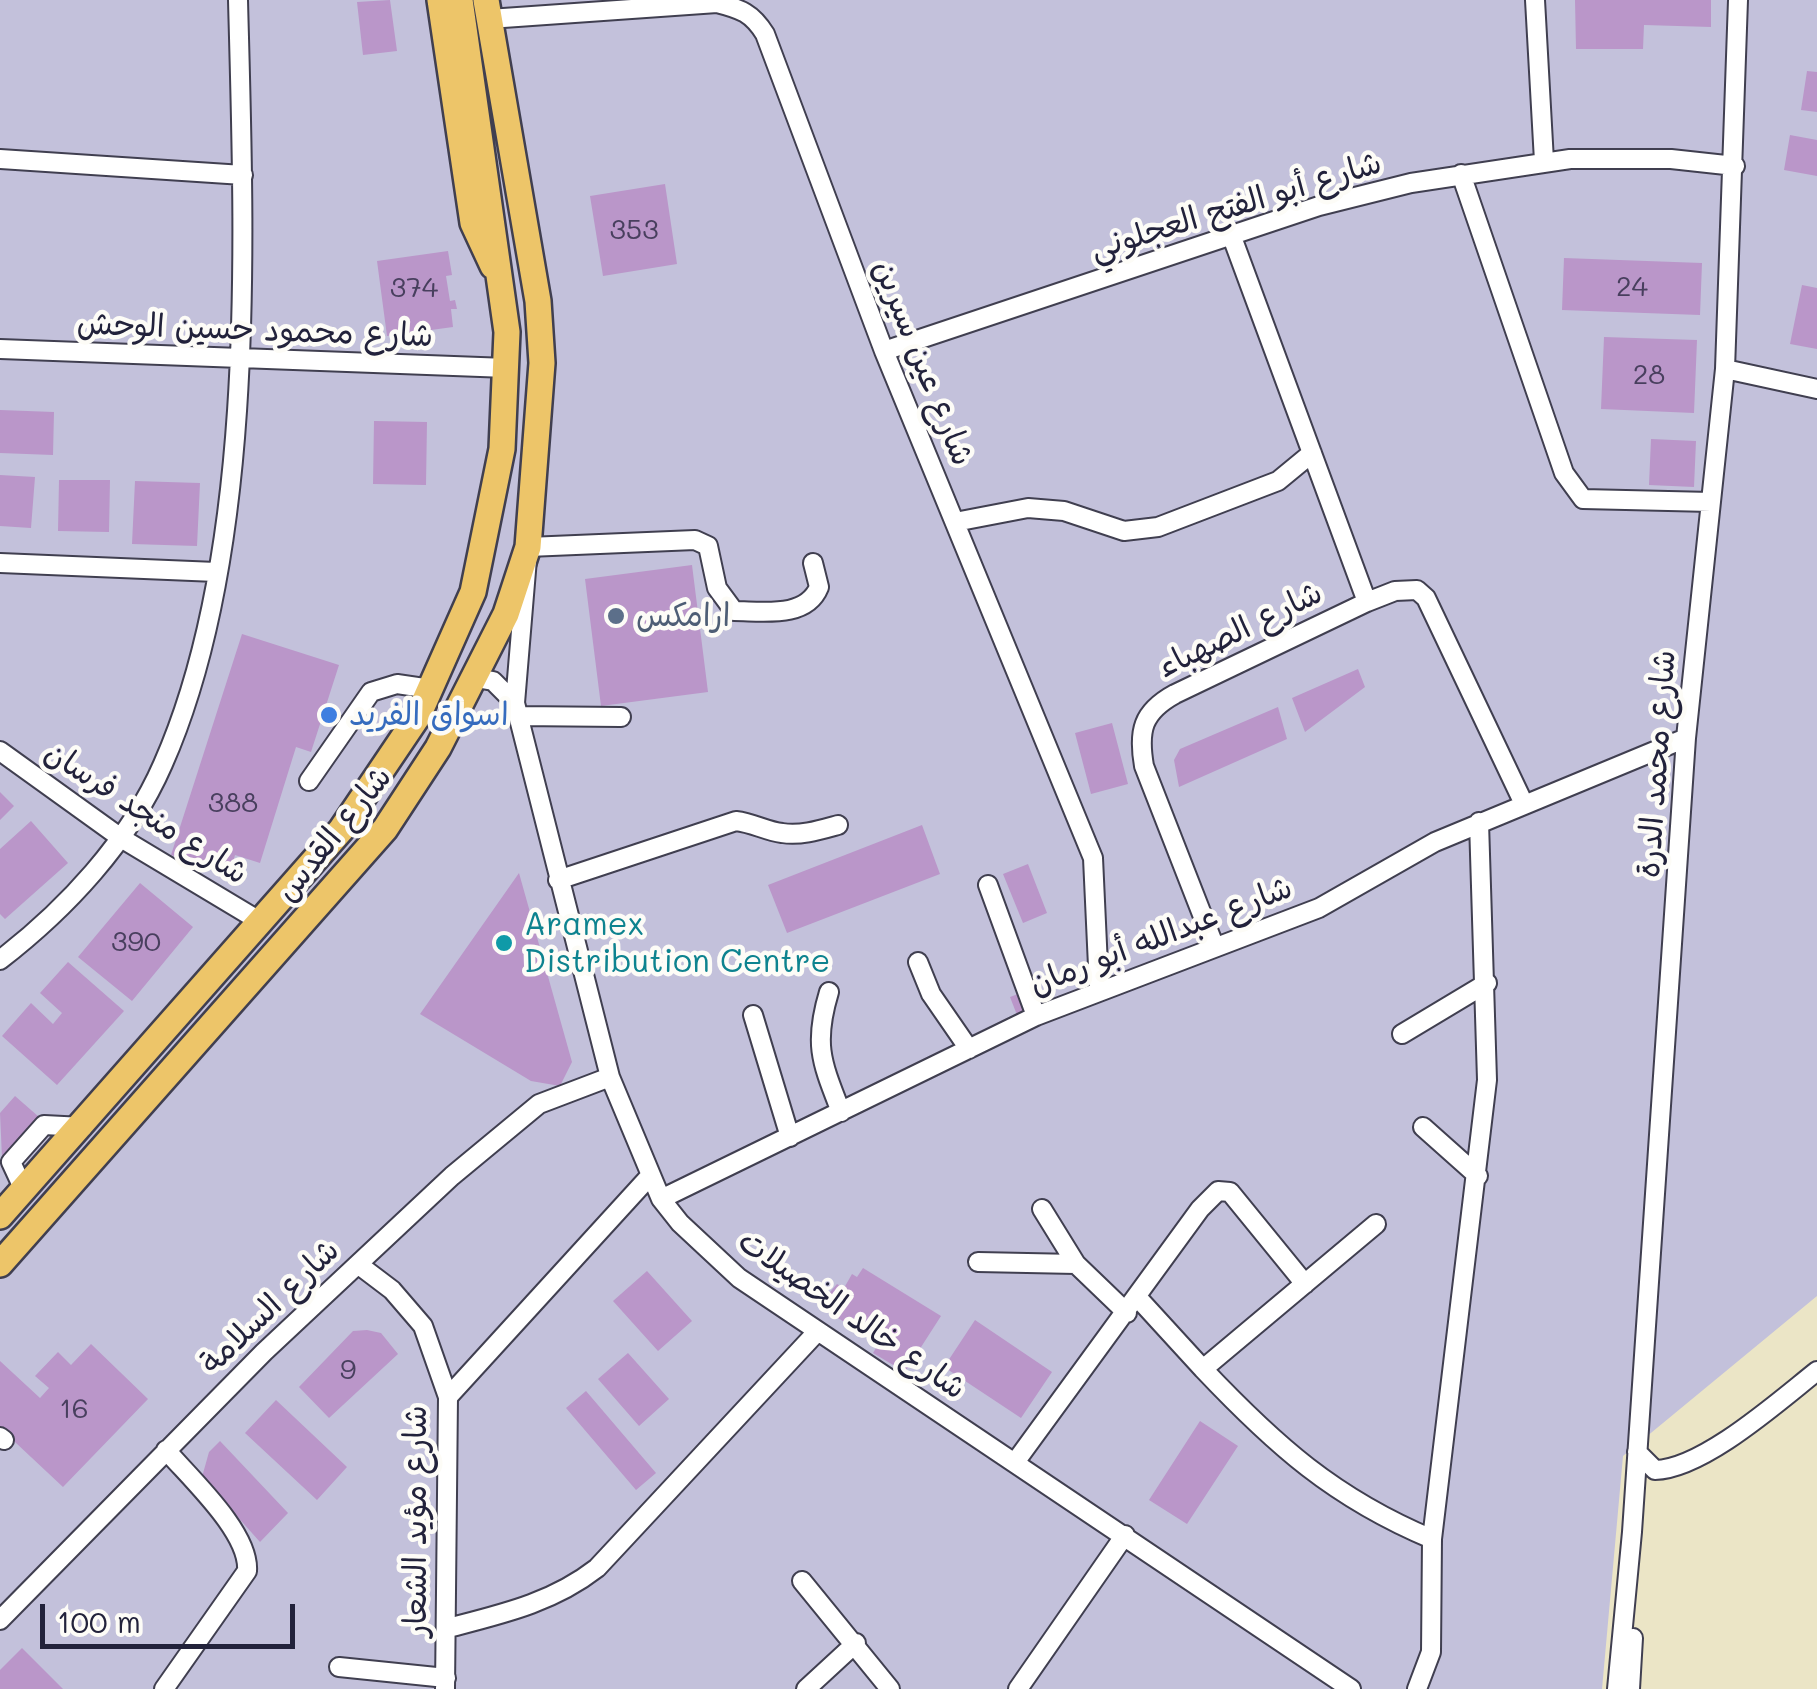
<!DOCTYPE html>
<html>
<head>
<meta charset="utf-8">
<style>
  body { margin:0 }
  #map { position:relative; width:1817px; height:1689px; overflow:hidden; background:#ebe5c6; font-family:Mali,sans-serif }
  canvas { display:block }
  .scale { position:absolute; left:40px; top:1604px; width:255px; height:45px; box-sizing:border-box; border:5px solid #22223b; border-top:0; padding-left:12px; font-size:30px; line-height:35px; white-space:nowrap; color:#22223b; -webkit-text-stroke:8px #fdfcf7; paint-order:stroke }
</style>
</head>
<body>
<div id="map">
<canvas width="1817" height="1689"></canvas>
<div class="scale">100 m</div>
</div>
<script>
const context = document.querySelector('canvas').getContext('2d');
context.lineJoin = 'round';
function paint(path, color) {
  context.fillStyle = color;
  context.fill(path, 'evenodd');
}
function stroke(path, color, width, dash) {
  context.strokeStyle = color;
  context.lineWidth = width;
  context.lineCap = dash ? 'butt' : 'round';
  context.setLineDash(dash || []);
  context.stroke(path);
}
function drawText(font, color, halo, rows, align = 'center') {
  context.font = font + ' Mali,"Playpen Sans Arabic",sans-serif';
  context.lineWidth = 9;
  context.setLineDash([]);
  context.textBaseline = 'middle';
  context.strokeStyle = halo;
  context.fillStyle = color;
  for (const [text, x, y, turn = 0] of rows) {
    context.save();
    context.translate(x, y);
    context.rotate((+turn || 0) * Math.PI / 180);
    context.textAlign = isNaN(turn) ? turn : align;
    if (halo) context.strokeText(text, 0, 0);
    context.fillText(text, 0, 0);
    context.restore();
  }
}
paint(new Path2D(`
  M0,0H1817V1296L1623,1456L1602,1689H0Z`), '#c3c1db');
paint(new Path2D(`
  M390,0L397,51L363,55L357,2Z
  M1575,0H1711V27L1644,25L1643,49H1576Z
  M1807,71L1817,72V112L1801,110Z
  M1790,135L1817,140V176L1784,170Z
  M665,184L677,264L603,276L590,196Z
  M448,251L452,275L446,276L450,301L455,300L457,309H451L453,327L387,336L377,261Z
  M1564,258L1702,263L1700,315L1562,310Z
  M1802,285L1817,288V349L1790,344Z
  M1604,337L1697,340L1694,413L1601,409Z
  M0,410L54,412L53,455L0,453Z
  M374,421L427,422L426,485L373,484Z
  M1651,439L1696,441L1694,487L1649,485Z
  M0,475L35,477L31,528L0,526Z
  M59,480H110L109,532L58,531Z
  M135,481L200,483L197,546L132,544Z
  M692,565L708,692L601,706L585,579Z
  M242,634L339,665L311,752L296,747L260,863L235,855L230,874L171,855Z
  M1358,669L1365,687L1305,732L1292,698Z
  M1278,707L1287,739L1179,787L1174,760L1180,749Z
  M1112,723L1128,784L1091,794L1075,733Z
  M0,792L14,806L0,820Z
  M31,821L68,863L5,919L0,914V849Z
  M922,825L940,874L787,933L768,885Z
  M1028,864L1047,913L1023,923L1003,874Z
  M519,873L572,1062L560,1086L531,1081L420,1014Z
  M140,883L193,927L132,1001L78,957Z
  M68,962L124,1011L57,1085L2,1036L31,1003L53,1024L62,1013L40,993Z
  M1018,994L1025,1011L1017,1015L1010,997Z
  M15,1096L39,1117L2,1158L0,1113Z
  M863,1268L941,1316L905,1372L873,1353L879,1343L818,1306L837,1284L844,1288L852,1274L857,1277Z
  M647,1271L692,1321L658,1351L613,1301Z
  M975,1320L1052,1372L1021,1418L944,1367Z
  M367,1330L381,1333L398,1354L329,1418L299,1387L353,1331Z
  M91,1344L148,1399L63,1487L0,1428V1361L40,1398L49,1388L35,1376L58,1352L71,1365Z
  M628,1353L669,1399L639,1426L598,1379Z
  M586,1391L656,1473L636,1490L566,1408Z
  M276,1400L347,1467L317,1500L245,1433Z
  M1200,1421L1238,1446L1187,1524L1149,1500Z
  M220,1441L288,1513L260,1542L202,1477L209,1452Z
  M22,1648L63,1689H0V1670Z`), '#ba96c9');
const minor = new Path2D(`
  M1535,0L1544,161
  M489,19L717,3C741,9 752,13 765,34L884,351L1093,858L1099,988
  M0,159L243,175
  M1461,174L1564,473L1583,499L1711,502
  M1232,237L1367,602
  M0,349L507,368
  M884,351L1319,206L1411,183L1570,159H1671L1735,166
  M1725,369L1817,389
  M955,522L1028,508L1064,511L1124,531L1158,527L1278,481L1312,453
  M0,563L216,572
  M813,563L819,587C806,619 762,611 734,611L717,588L708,546L695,540L528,547L515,703L610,1077L661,1199L680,1223L739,1278L1351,1689
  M476,678L493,681L515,703
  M518,716L621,717
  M0,751L121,838L261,922
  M309,781L371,692L397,684L431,689
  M558,880L736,821C753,823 766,831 782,833C801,836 820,830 838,825
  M988,885L1036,1016
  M1214,945L1144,766C1138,731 1142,712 1175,694L1367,602L1395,591L1417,590L1426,598L1524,804
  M0,960C66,909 129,842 163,764C258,549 244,233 238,0
  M918,962L931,994L969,1049
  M829,992C813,1045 822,1063 841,1112
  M753,1015L790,1137
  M1402,1034L1487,983
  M1423,1127L1478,1176
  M24,1190L11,1162L44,1125L83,1127
  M661,1199L1036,1016L1319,908L1435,842L1686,738
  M1042,1209L1076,1264L1127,1313
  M1376,1224L1203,1369C1275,1445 1334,1498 1432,1539
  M978,1262L1076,1264
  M359,1265L392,1290L423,1326L448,1397L445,1689
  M1138,1298L1203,1369
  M448,1397L649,1177
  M0,1437L4,1440
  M1637,1452L1655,1470C1703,1469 1779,1401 1817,1371
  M1016,1461L1200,1209L1218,1191L1230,1192L1305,1284
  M802,1581L890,1689
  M0,1620L264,1352L452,1176L539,1104L610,1077
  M448,1628C502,1614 552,1603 597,1568L816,1333
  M339,1667L446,1678
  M164,1689L247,1571C250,1533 191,1479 166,1450
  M806,1689L856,1643
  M1018,1689L1125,1535
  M1417,1689L1431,1652L1432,1539L1487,1080L1479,822
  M1617,1689L1632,1532L1686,738L1725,369L1738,0
  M1630,1689L1633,1638`);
const highway = new Path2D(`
  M440,0L473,223L493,266
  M0,1216L341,830L418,716L473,592L502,449L507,332L460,0
  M0,1264L385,829L438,748L506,614L528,547L542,363L538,301L486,0`);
stroke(minor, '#403f50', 22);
stroke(highway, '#403f50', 30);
stroke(minor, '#fff', 18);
stroke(highway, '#edc569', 25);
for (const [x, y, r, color] of [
  [616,616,10,"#5c6f8a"],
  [329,715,10,"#3f7fe0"],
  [504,943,10,"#0f9aa8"]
]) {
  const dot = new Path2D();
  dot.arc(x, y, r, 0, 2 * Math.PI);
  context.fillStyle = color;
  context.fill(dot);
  stroke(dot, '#fdfcf7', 4);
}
drawText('28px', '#483f5e', null, [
  ["353",634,230],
  ["24",1632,287],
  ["374",414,288],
  ["28",1649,375],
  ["388",233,803],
  ["390",136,942],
  ["9",348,1370],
  ["16",74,1409]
]);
drawText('32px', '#22223b', '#fdfcf7', [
  ["شارع أبو الفتح العجلوني",1236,206,-17],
  ["شارع محمود حسين الوحش",255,330,2],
  ["شارع عين سيرين",923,363,68],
  ["شارع الصهباء",1240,630,-26],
  ["شارع محمد الدرة",1657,764,-86],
  ["شارع منجد فرسان",146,813,33],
  ["شارع القدس",334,834,-51],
  ["شارع عبدالله أبو رمان",1161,936,-21],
  ["شارع السلامة",270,1307,-44],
  ["شارع خالد الخصيلات",852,1315,35],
  ["شارع مؤيد الشعار",416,1521,-90]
]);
drawText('32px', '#4e5e75', '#fdfcf7', [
  ["ارامكس",636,616]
], 'left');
drawText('32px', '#366cbe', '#fdfcf7', [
  ["اسواق الفريد",349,715]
], 'left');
drawText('32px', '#0d838f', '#fdfcf7', [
  ["Aramex",524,925],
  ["Distribution Centre",524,962]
], 'left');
</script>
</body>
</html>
